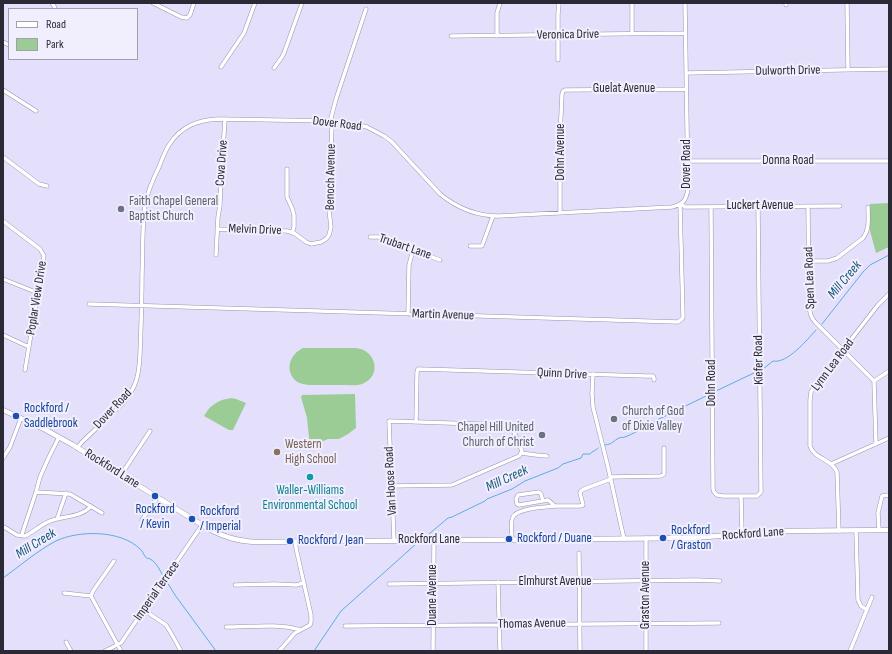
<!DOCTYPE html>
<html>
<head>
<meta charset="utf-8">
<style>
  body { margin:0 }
  #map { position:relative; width:892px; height:654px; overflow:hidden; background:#e4e0fb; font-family:"Sofia Sans Condensed",sans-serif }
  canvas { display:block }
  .frame { position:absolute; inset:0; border:4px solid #2c2936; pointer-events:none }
  .legend { position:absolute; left:8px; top:8px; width:130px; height:52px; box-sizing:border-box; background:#f1effd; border:1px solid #a2a0ad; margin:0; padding:5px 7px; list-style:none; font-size:12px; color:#2c2936 }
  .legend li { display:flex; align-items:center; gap:8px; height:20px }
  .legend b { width:20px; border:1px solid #a2a0ad }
</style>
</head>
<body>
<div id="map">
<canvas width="892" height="654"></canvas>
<div class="frame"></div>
<ul class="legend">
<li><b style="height:5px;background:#fff"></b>Road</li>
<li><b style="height:11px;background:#9bcc96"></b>Park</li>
</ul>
</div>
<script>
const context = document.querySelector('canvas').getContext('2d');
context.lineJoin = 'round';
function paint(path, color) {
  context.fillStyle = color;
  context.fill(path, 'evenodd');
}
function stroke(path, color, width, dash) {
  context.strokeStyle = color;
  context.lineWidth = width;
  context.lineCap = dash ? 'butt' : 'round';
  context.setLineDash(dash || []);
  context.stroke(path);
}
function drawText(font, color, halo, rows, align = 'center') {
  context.font = font + ' "Sofia Sans Condensed",sans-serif';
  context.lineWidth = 4;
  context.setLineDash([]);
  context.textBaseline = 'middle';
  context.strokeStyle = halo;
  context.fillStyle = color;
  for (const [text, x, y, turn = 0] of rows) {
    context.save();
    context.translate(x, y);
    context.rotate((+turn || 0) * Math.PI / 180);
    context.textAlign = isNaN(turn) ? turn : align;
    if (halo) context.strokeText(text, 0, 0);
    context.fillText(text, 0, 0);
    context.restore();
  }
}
paint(new Path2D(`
  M889,203V247L876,253L870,231V204Z
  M303,348H355C376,349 383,376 362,384C357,386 351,385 346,385C334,385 321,385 309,385C304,384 300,384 296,381C284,370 290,354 303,348Z
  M355,394L356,428L348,434L339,439H328L310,447L307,418L301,397L302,395Z
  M231,398L236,399L246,403L233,430H229L204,416C210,405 218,400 231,398Z`), '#9bcc96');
stroke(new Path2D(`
  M822,324L863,272L870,265L889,255
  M763,369L773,361C787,364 807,340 816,330
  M716,391L756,372
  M605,445C613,444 613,441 619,438C621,437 623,438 625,437C632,434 639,431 645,426L708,395
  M429,534L448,518L452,517L485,501L487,499L512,489L525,481L558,468L563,464L581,458L583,454H590C592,451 596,451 598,448
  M3,578C20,566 37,551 56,541C79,530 121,530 140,549C143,551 143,554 145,556C147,560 147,557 150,559C156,562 160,570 163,576
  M167,582L175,595L216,651
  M314,651L341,611L416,544`), '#5bace1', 1);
const minor = new Path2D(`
  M52,3L54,6L55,9
  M153,3L181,17L187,18L190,15L194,3
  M632,3V34
  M847,3L848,70
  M786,5V3
  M451,36L685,33
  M497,36V13L500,3
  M3,42L9,45
  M558,60V14L559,3
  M221,67L244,33L255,3
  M274,68L282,57L284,53L302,3
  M686,73L889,69
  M3,90L36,111
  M3,157L39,184L47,186
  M688,161H889
  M287,169V197L292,208L294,215V227L292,233
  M681,204L685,207L840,206
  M808,206L809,306C810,313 811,318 816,323L874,381L876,444
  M711,207L713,489L714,492L717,495L723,496H757L761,492L758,206
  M560,213V136L562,94L563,91L565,90L686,89
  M3,221L40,249L44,256L25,370
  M217,229L287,231L294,233L306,242L311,244L321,242L326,239L329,235L331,227L329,210L332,125L331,118L336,99L366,9
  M370,237H379L440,260
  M470,246H482L493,216
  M216,255L218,217L220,205L222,145L224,135L225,119
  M809,261H828L837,258L863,238C870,229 868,218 868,207
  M3,279L38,293
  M89,304L678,322L682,319L683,317L680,205
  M408,314L409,265L413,250
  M3,335L29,347
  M593,374L592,393L593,407L608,467L624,539
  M874,381L889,371
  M416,422L417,372L418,369H419L647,376H653L654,378V380
  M77,448L82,442L123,403C137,387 139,374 140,354C141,328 142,301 142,275C143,252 142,227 145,204C148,191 153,179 159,167C162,159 165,151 169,145C181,126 198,120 218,119L331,121L356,124L367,127L384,136L392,142L440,194C457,208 477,216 499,216L672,207C684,204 686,200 688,189L685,3
  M3,458L10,447L21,418
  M831,464L889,438
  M121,475L150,431
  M610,477L661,476L664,474V448
  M391,486L452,485L519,456L521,453L536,455L547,456
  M36,492L70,494L102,513
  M741,496L742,534
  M543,501L541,494L539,492L518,495L516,499L517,504L519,505L548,500L555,506H580L583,505L580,493L581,491L584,489L611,479
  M57,519L66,493
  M142,520L157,498
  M4,527L17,535L25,536C34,532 42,523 53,520C65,516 82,517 91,506
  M879,530L878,513L882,496L889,495
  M839,531L837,472C832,459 814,459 810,446V400L811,392L814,387L878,305L889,294
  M856,531L858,600L861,606L867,610
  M22,536L23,531L36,492L40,477L48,459L59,437
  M646,538V651
  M512,539C512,533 510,521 513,517C517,508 546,507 555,506
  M394,540L389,421L508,425C515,429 518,443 522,451L521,453
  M579,553L580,651
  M114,561L93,591L91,596L121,651
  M498,582L500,651
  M389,584L696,580L720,581
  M235,585L275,584L296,585L304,583
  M64,593L91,596
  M144,610L166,625L171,633L181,651
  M345,626L719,623
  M226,627C247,627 281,623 300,630
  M66,642L71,651
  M105,651L121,643L123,640L202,525
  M279,651L295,633L310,625L311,622V615L296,548L295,541
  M433,651L434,540
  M850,651L872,597`);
const major = new Path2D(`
  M3,410L46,430L73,445L207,528C224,537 237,541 256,542L692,538L783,531L889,530`);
stroke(minor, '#9792b1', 4.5);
stroke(major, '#9792b1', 5.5);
stroke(minor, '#fff', 3.5);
stroke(major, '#fff', 4.5);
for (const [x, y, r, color] of [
  [121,209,4,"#6b7280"],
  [16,416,4,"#1a4fb4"],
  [614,419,4,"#6b7280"],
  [542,435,4,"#6b7280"],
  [277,452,4,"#8d6e63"],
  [310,477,4,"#0f9aa8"],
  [155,496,4,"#1a4fb4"],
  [192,519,4,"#1a4fb4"],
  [663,538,4,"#1a4fb4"],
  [509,539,4,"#1a4fb4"],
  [290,541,4,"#1a4fb4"]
]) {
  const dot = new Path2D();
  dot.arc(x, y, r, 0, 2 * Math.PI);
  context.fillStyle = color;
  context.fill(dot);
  stroke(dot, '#f1effd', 1.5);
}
drawText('13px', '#2c2936', '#f1effd', [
  ["Veronica Drive",568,35,-1],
  ["Dulworth Drive",788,71,-1],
  ["Guelat Avenue",624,89],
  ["Dover Road",337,124,7],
  ["Dohn Avenue",561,152,-90],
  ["Donna Road",788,161],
  ["Cova Drive",222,163,-86],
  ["Dover Road",687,164,-90],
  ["Benoch Avenue",331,177,-89],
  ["Luckert Avenue",760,206],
  ["Melvin Drive",255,230,2],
  ["Trubart Lane",405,247,19],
  ["Spen Lea Road",810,278,-92],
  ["Poplar View Drive",37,298,-81],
  ["Martin Avenue",443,315,2],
  ["Kiefer Road",759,360,-91],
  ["Lynn Lea Road",833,365,-53],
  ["Quinn Drive",562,374,3],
  ["Dohn Road",712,383,-90],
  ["Dover Road",113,409,-47],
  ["Rockford Lane",112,469,32],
  ["Van Hoose Road",391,481,-93],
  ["Rockford Lane",753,534,-4],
  ["Rockford Lane",429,540],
  ["Elmhurst Avenue",555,582],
  ["Imperial Terrace",157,591,-55],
  ["Duane Avenue",433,595,-90],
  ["Graston Avenue",646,595,-90],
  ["Thomas Avenue",532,624,-1]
]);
drawText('13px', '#5b616d', '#f1effd', [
  ["Faith Chapel General",129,202],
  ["Baptist Church",129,217],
  ["Church of God",622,412],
  ["of Dixie Valley",622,427],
  ["Chapel Hill United",534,428,"right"],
  ["Church of Christ",534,443,"right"]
], 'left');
drawText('13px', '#164399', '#f1effd', [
  ["Rockford /",24,409],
  ["Saddlebrook",24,424],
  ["Rockford",155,510,"center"],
  ["/ Kevin",155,525,"center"],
  ["Rockford",200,512],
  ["/ Imperial",200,527],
  ["Rockford",671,531],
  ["/ Graston",671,546],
  ["Rockford / Duane",517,539],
  ["Rockford / Jean",298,541]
], 'left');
drawText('13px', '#785e54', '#f1effd', [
  ["Western",285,445],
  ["High School",285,460]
], 'left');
drawText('13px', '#0d838f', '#f1effd', [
  ["Waller-Williams",310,491],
  ["Environmental School",310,506]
]);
drawText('italic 14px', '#19567a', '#f1effd', [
  ["Mill Creek",845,280,-50],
  ["Mill Creek",507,479,-25],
  ["Mill Creek",36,544,-32]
]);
</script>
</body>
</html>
